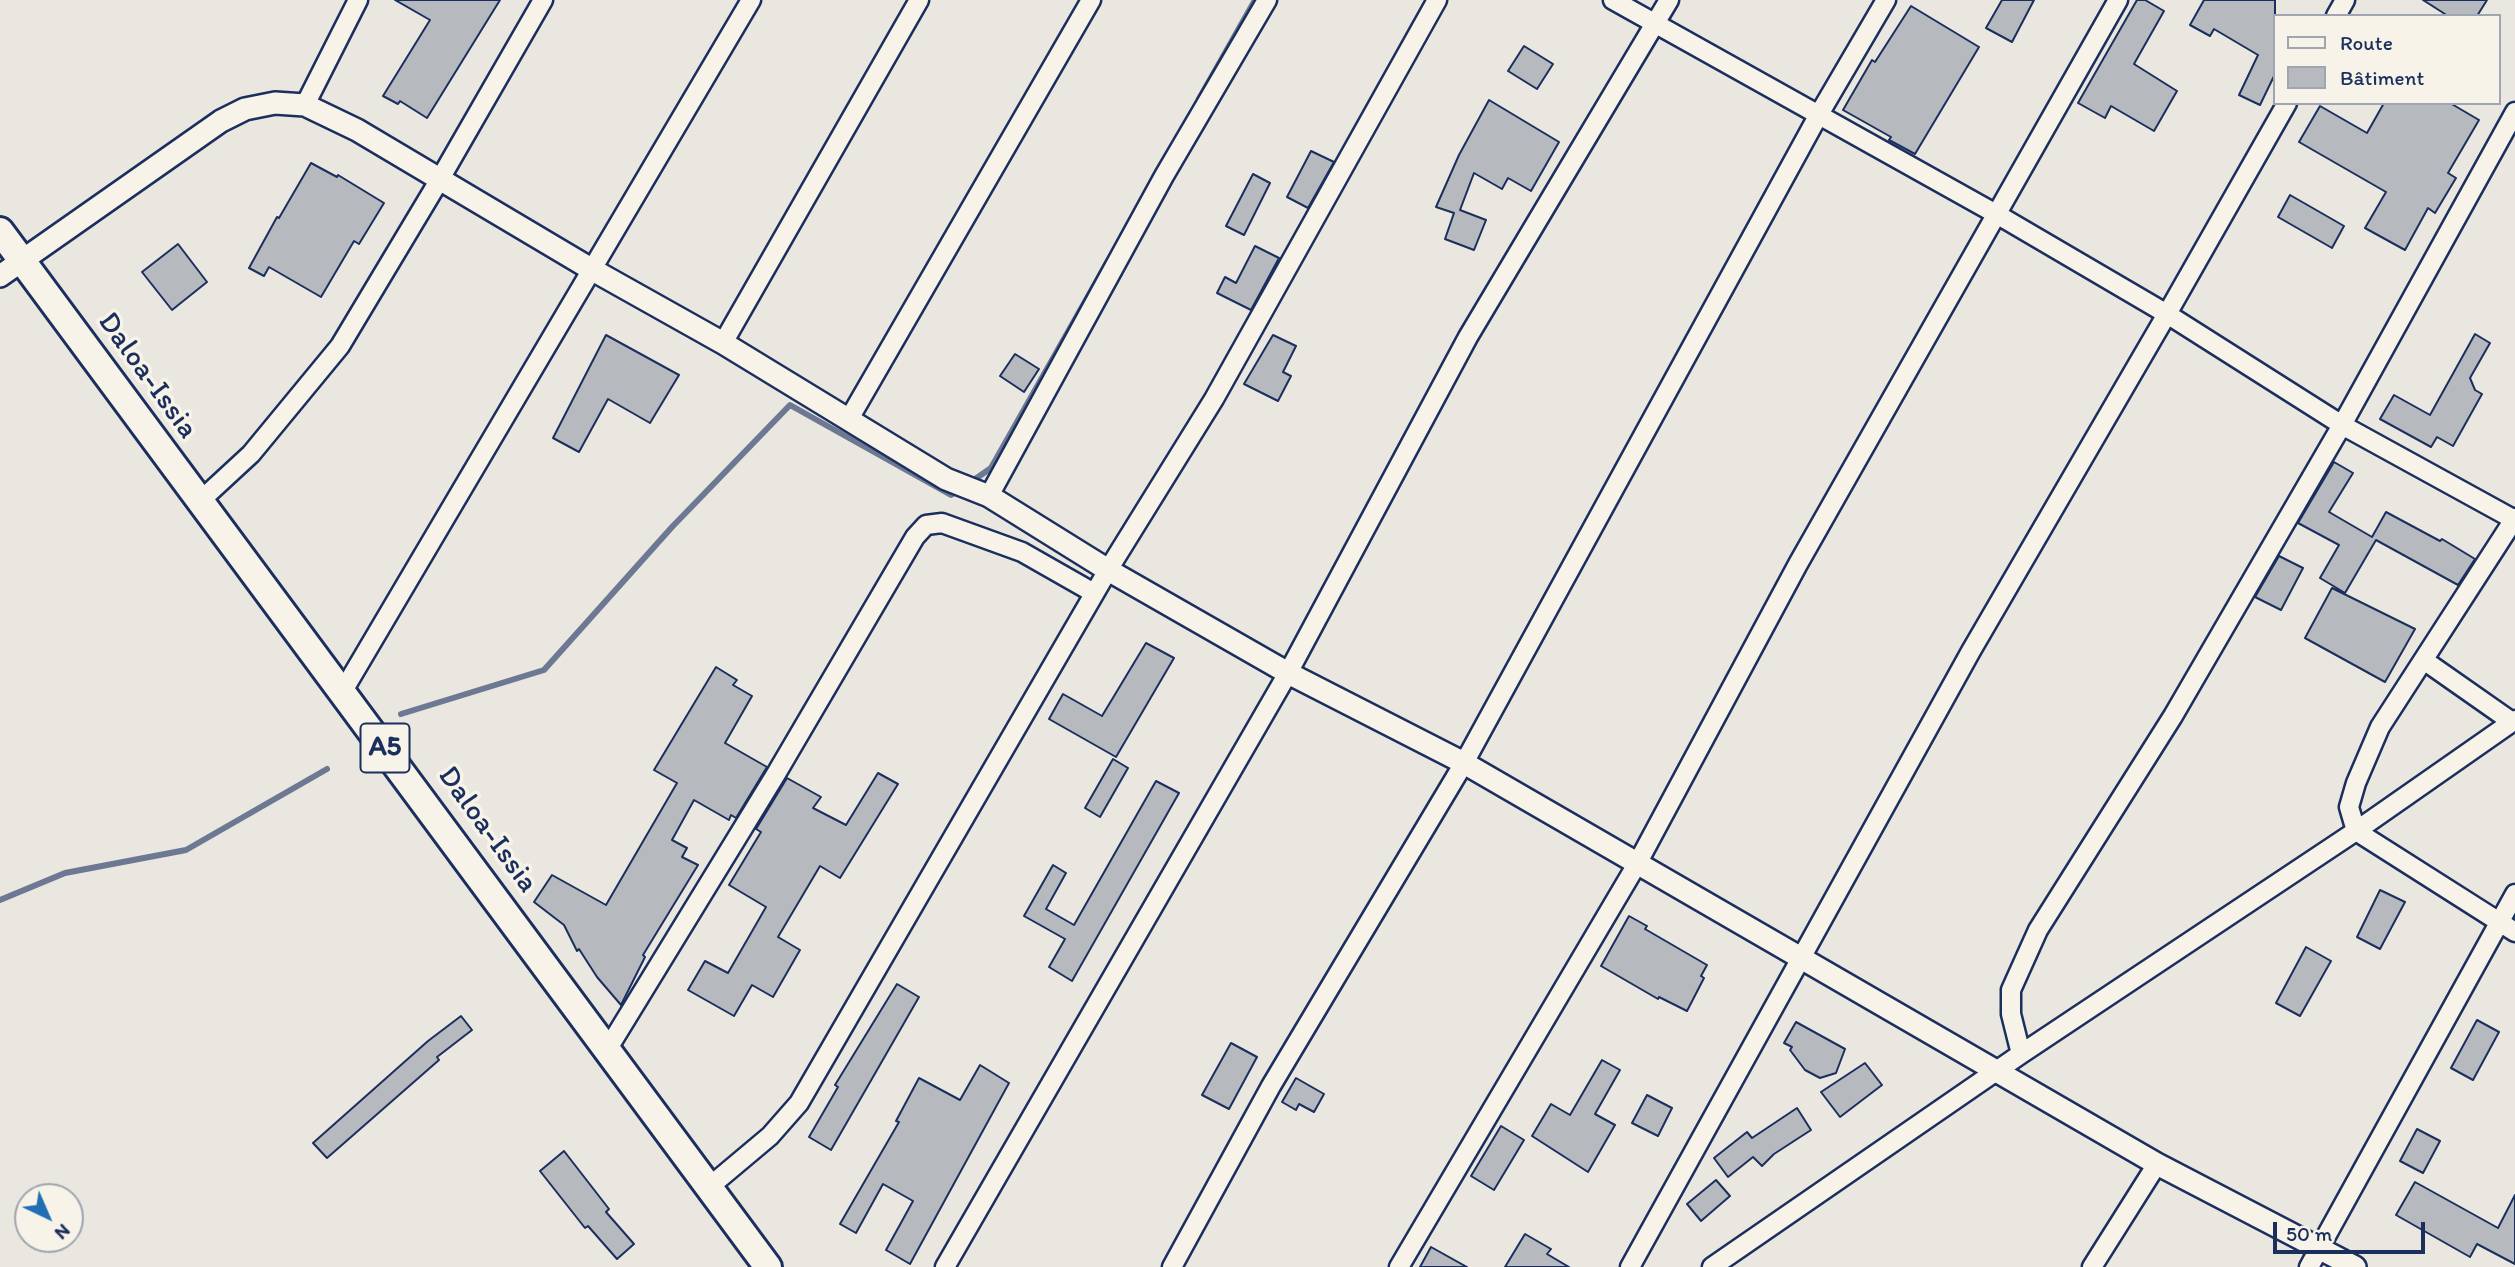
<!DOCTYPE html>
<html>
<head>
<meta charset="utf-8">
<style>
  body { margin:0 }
  #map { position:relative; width:2515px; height:1267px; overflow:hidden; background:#eae7e0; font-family:Itim,sans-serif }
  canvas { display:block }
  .legend { position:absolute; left:2273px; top:14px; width:228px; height:91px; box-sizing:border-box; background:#f7f3e8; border:2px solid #9fa5b1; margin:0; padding:9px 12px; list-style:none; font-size:21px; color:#1b2f5e }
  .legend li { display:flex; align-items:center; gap:14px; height:35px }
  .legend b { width:35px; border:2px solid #9fa5b1 }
  .north { position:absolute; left:14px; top:1183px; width:70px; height:70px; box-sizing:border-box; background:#f7f3e8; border:2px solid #9fa5b1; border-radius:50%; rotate:136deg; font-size:19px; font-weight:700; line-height:28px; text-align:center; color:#1b2f5e }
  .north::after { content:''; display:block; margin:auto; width:24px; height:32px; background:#1f6fb2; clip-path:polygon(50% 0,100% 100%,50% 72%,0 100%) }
  .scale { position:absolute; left:2273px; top:1222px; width:152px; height:32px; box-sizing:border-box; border:4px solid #1b2f5e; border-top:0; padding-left:9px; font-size:21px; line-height:24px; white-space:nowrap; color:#1b2f5e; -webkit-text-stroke:5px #f7f3e8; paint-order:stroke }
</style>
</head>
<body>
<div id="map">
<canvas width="2515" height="1267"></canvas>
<ul class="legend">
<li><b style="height:9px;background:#f7f3e8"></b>Route</li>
<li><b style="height:19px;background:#b6babf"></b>Bâtiment</li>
</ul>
<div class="north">N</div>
<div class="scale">50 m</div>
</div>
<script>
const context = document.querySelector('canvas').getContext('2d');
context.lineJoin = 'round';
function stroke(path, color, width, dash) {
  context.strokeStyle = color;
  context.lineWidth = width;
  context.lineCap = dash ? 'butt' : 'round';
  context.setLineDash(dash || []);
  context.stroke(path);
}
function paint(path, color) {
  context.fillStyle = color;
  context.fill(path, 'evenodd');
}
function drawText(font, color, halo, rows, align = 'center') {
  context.font = font + ' Itim,sans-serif';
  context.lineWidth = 7;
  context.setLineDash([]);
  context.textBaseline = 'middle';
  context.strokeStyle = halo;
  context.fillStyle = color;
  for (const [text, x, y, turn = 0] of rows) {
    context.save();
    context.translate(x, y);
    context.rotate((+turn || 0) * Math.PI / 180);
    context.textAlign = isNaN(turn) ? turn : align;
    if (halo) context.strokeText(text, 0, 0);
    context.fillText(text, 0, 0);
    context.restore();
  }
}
stroke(new Path2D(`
  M1199,99L1255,0
  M968,484L991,468L1108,261
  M401,714L544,670L672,527L790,405L951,495L959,490
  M0,900L65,873L186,850L327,769`), '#6d7892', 6);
const building = new Path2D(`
  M395,0H500L427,118L400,101L398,104L383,96L430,20Z
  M2002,0H2034L2012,42L1986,28Z
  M2137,0H2145L2164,11L2134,64L2177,91L2154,131L2111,106L2105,118L2078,103Z
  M2204,0H2275V74L2260,105L2239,95L2258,55L2214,29L2210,36L2190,25Z
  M2423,0H2487L2477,16H2448Z
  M1911,6L1979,47L1915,154L1889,140L1891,137L1843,110L1872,60L1875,62Z
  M1524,46L1553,64L1537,89L1508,71Z
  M1489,100L1559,142L1531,191L1508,178L1502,189L1474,173L1460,210L1486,220L1474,250L1445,239L1454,213L1436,207L1459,155Z
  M2384,103H2450L2479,120L2448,173L2456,178L2435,213L2428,208L2405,250L2365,228L2386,192L2299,142L2320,106L2367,133Z
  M1311,151L1334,162L1308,208L1287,197Z
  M311,163L337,177L338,175L384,203L359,244L354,241L321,297L269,267L264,276L249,268L277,217L279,218Z
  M1253,174L1270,183L1244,235L1226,226Z
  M2290,195L2344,226L2332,248L2278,217Z
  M178,244L207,282L172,310L142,272Z
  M1255,246L1279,258L1251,310L1217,293L1225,277L1236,283Z
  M2475,334L2490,343L2470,378L2475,390L2482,394L2453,446L2437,437L2431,447L2380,419L2394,395L2430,415Z
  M606,335L679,375L650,423L608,399L579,452L553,438Z
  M1273,335L1296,346L1283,372L1291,376L1278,401L1244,384Z
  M1015,354L1039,369L1024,392L1000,376Z
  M2334,462L2353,473L2329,512L2372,537L2386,512L2440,541L2442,539L2475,559L2458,585L2376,540L2345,593L2320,578L2339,545L2298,523Z
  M2279,556L2303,568L2281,610L2255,597Z
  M2332,588L2415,629L2385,682L2305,638Z
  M1146,643L1174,658L1116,757L1049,719L1063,694L1102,716Z
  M716,667L737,680L733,685L752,696L725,743L767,767L736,818L731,815L729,820L694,800L672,840L687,848L682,857L698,865L643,955L645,957L621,1005L597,977L579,949L577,951L564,925L534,902L552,875L606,905L677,783L654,770Z
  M1113,759L1128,768L1100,817L1085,808Z
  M878,773L898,784L840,878L820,866L778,937L800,950L773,997L752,985L734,1016L688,990L705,961L728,973L766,907L729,885L761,832L756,829L787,778L821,797L813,808L846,825Z
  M1156,781L1179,793L1072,981L1049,967L1065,939L1024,916L1053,865L1066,873L1046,909L1074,925Z
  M2380,890L2405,902L2380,949L2357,937Z
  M1629,916L1647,926L1645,929L1707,965L1701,976L1704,978L1687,1011L1659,997L1658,999L1601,966Z
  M2306,947L2331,961L2300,1016L2276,1003Z
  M897,984L919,997L831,1150L809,1137L838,1087L835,1085Z
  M461,1016L472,1030L437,1057L439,1060L327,1158L313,1143L428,1041Z
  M2477,1020L2499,1032L2473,1080L2451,1068Z
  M1796,1022L1845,1049L1836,1073L1820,1078L1805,1070L1790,1050L1792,1047L1784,1043Z
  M1231,1043L1257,1057L1229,1109L1202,1095Z
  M1602,1060L1620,1070L1595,1114L1615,1125L1588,1172L1532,1136L1551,1104L1570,1115Z
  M1865,1063L1882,1085L1840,1117L1821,1092Z
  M980,1065L1009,1083L910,1264L886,1250L913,1201L883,1184L856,1233L840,1224L899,1122L896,1121L919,1078L960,1100Z
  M1296,1078L1324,1094L1314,1112L1299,1104L1296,1110L1282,1102Z
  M1647,1095L1672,1108L1658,1136L1632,1123Z
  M1797,1108L1811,1130L1774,1154L1762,1166L1753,1157L1728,1177L1714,1158L1747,1132L1752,1138Z
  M1501,1126L1524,1140L1494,1190L1471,1176Z
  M2417,1129L2440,1141L2423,1173L2400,1161Z
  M564,1151L609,1209L606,1212L634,1244L617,1259L588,1226L585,1228L540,1171Z
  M1716,1180L1730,1196L1701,1221L1687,1204Z
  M2415,1182L2498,1228L2515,1195V1264L2477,1244L2470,1257L2396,1215Z
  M1525,1234L1551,1249L1547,1254L1569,1267H1505Z
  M1431,1247L1467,1267H1420Z`);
paint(building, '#b6babf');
stroke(building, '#1b2f5e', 2);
const minor = new Path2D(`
  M1613,0L1998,215L2167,314L2342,425L2515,520
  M2336,16L2345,0
  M305,105L358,0
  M723,343L919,0
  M849,419L1091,0
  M989,496L1164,176L1267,0
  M199,502L251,454L340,346L440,179L543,0
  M2515,518L2380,727L2356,783L2349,807L2356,831L2515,932
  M2425,661L2512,722
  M343,691L751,0
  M607,1050L776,774L915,537L926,525L942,523L1022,552L1094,593
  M2021,1054L2011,1014V990L2038,930L2173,716L2342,425L2515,112
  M708,1188L770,1136L799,1103L1108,570L1214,399L1437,0
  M945,1267L1288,673L1468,337L1669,0
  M1172,1267L1271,1086L1464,763L1818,116L1886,0
  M1399,1267L1637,864L1798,564L2118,0
  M1630,1267L1971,651L2167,314L2287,103
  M1712,1267L2021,1054L2356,831L2515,720
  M2092,1267L2157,1164
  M2309,1267L2515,894`);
const tertiary = new Path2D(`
  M0,276L221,121L245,109L275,103L305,105L357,130L591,269L723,343L946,479L989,496L1108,570L1288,673L1464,763L2157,1164L2355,1267`);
const primary = new Path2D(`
  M0,231L768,1267`);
stroke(minor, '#1b2f5e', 23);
stroke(tertiary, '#1b2f5e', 26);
stroke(primary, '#1b2f5e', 32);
stroke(minor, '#f7f3e8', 18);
stroke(tertiary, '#f7f3e8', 21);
stroke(primary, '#f7f3e8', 26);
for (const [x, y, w] of [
  [385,748,49]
]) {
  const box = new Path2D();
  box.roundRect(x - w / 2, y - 24.5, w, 49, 5);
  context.fillStyle = '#f7f3e8';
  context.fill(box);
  stroke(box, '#1b2f5e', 2);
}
drawText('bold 28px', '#1b2f5e', null, [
  ["A5",385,748]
]);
drawText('30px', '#1b2f5e', '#f7f3e8', [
  ["Daloa-Issia",147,376,54],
  ["Daloa-Issia",487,830,54]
]);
</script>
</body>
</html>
